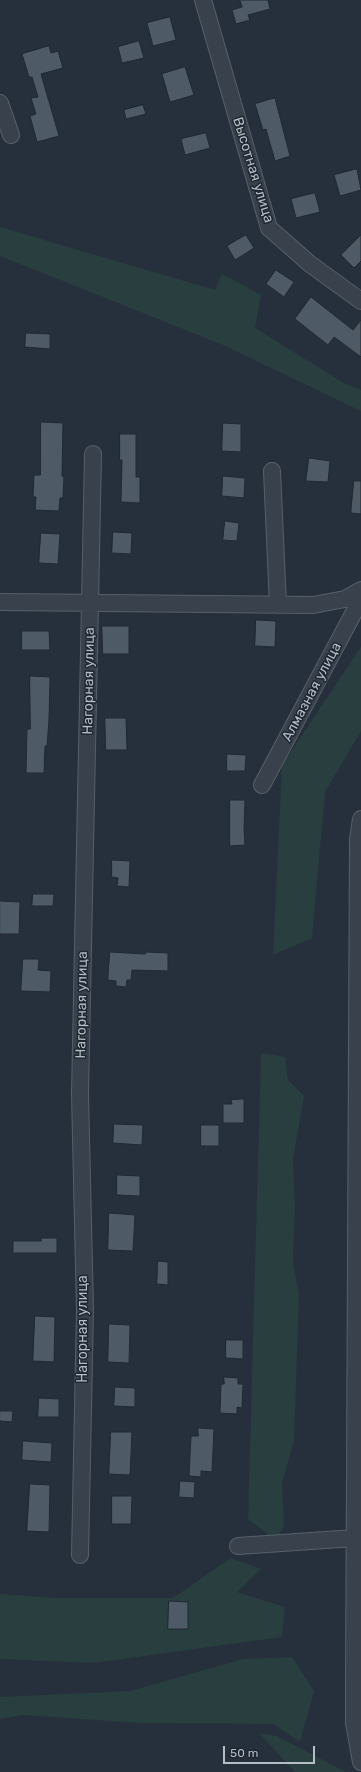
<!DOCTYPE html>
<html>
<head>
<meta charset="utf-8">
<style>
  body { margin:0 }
  #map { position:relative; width:361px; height:1772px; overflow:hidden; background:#26303c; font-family:Rubik,sans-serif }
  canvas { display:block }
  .scale { position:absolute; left:223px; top:1746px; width:92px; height:18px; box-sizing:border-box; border:2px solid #b5bdc7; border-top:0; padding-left:5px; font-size:12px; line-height:14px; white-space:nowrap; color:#b5bdc7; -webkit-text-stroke:3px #1e2731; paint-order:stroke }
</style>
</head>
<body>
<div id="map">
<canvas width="361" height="1772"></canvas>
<div class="scale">50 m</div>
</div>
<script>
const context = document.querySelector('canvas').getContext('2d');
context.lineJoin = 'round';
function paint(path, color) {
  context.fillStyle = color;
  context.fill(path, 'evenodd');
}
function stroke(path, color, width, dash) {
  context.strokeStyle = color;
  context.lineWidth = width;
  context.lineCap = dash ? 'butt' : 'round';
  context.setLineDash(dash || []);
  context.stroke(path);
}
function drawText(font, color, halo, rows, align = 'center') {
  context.font = font + ' Rubik,sans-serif';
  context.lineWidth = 3;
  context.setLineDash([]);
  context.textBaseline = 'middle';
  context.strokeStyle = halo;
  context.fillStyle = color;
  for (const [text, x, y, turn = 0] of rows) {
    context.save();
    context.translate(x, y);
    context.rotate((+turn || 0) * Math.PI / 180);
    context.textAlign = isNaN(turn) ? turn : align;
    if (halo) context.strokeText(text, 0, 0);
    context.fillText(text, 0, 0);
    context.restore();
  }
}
paint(new Path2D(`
  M0,227L215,290L222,274L261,295L255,328L344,383L361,390V411L223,345L0,256Z
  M361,647V731L325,792L312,938L273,955L282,765Z
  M261,1053L285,1057L288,1080L304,1096L293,1159L295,1207L293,1264L299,1294L294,1441L282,1483L284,1526L275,1540L248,1519Z
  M231,1558L261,1569L237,1592L285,1607L282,1637L93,1663L0,1659V1594L55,1598H173Z
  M292,1657L314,1691L300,1742L273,1724L140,1723L23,1715L0,1719V1697L130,1691L243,1659Z
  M259,1733L277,1736L346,1772H295Z`), '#293e3e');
const building = new Path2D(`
  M240,0H268L270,9L248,15L250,20L236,24L232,10L242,7Z
  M170,17L176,40L153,46L147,23Z
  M139,41L144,58L122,63L118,47Z
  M49,46L51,53L58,51L63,68L41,74L59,136L37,142L30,116L36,114L31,98L38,97L32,77H29L22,54Z
  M185,67L194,95L170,102L162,74Z
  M275,98L290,156L275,161L266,129L263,130L255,104Z
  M143,105L146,114L126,119L124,110Z
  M206,133L210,148L185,155L181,139Z
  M357,169L361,190L340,196L334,175Z
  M315,193L320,212L296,218L291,199Z
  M246,235L254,248L235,260L227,246Z
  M361,235V261L354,268L341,255Z
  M276,270L294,282L284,297L266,284Z
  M311,297L353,330L361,320V357L334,337L328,345L295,319Z
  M26,333L50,334V349L25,347Z
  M41,422L63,423L62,476L64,477L63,498H60L59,511L35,510L36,497H33L34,475H40Z
  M223,423L241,424V452L222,451Z
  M120,434H136V477H140V503L121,502L122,460H120Z
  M309,458L330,461L328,482L306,481Z
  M223,476L245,478L244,498L222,496Z
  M354,481H361V514L351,513Z
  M225,521L239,523L237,541L223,540Z
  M113,532L132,533L131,554L112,553Z
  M41,533L60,534L58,564L39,563Z
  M256,620L276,621L275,647L255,646Z
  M102,626H129V654H103Z
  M22,631H49L50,650H22Z
  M30,676L50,677L49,720L47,746H45L44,773H26L27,729H30Z
  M105,718H126L127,750H106Z
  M227,754L246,755L245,771H227Z
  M230,800H245L244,829L245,845L230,846Z
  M112,860L130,861L129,887L117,886L118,878L112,877Z
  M33,894H54L53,906H32Z
  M0,901L20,902L19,934H0Z
  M110,952L145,954L146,952L168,953V971L132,970L131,980H127L126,987L116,986V981L108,980Z
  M23,959H39L38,970L51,971L50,992L21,991Z
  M244,1099V1123H223V1104H232L231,1100Z
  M114,1124L143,1125L142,1145L113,1143Z
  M201,1125H219V1146H201Z
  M117,1175L140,1176V1196L117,1195Z
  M109,1213L135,1215L133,1251L108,1250Z
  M41,1238H57V1253H13V1241H41Z
  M158,1261L168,1262V1285L157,1284Z
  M35,1316L55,1317L54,1362L33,1361Z
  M109,1324L130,1325L129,1363L108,1362Z
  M226,1340H243V1359L226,1358Z
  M224,1377L238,1378V1384H243L242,1408L237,1407V1414L220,1413L221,1384H224Z
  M115,1387L135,1388V1407L114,1406Z
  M39,1398L59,1399V1417H38Z
  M0,1411H13L12,1422L0,1421Z
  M198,1428L214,1429L212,1472L201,1471V1477L189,1476L191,1436H198Z
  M111,1432H132L130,1475L109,1474Z
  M23,1441L52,1443L51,1462L22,1460Z
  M180,1481L195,1482L194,1498L179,1497Z
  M30,1484L50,1485L49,1532L27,1531Z
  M112,1496H132L131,1524H112Z
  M169,1601L188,1602V1629H168Z`);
paint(building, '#4e5b67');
stroke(building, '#202933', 1);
const minor = new Path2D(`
  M203,0L269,228L310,264L361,301
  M0,103L11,135
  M272,471L278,605
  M0,602L313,605L345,599L361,590
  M262,785L361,599
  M361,819L358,839L354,1682V1723L361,1762
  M238,1546L355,1538
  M80,1555L85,1310L80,1094L93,454`);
stroke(minor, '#57606a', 18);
stroke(minor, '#39424c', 16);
drawText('14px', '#b5bdc7', '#1e2731', [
  ["Высотная улица",253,170,73],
  ["Нагорная улица",89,681,-89],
  ["Алмазная улица",312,692,-62],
  ["Нагорная улица",82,1005,-89],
  ["Нагорная улица",83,1329,-90]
]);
</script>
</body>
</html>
